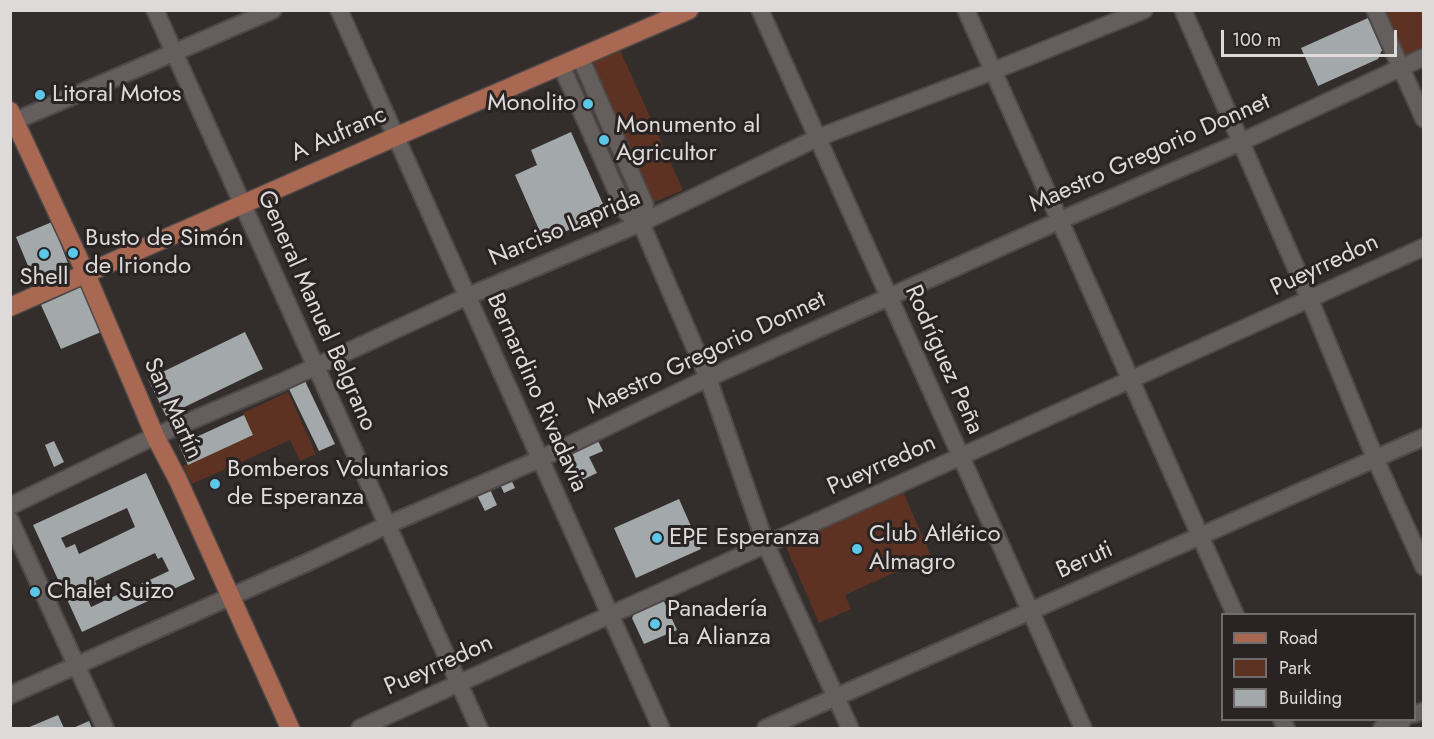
<!DOCTYPE html>
<html>
<head>
<meta charset="utf-8">
<style>
  body { margin:0 }
  #map { position:relative; width:1434px; height:739px; overflow:hidden; background:#332e2c; font-family:Jost,sans-serif }
  canvas { display:block }
  .frame { position:absolute; inset:0; border:12px solid #dedad9; pointer-events:none }
  .legend { position:absolute; left:1221px; top:613px; width:195px; height:108px; box-sizing:border-box; background:#292423; border:2px solid #716d6c; margin:0; padding:8px 10px; list-style:none; font-size:18px; color:#dedad9 }
  .legend li { display:flex; align-items:center; gap:12px; height:30px }
  .legend b { width:30px; border:2px solid #716d6c }
  .scale { position:absolute; left:1221px; top:30px; width:176px; height:27px; box-sizing:border-box; border:3px solid #dedad9; border-top:0; padding-left:8px; font-size:18px; line-height:21px; white-space:nowrap; color:#dedad9; -webkit-text-stroke:4px #292423; paint-order:stroke }
</style>
</head>
<body>
<div id="map">
<canvas width="1434" height="739"></canvas>
<div class="frame"></div>
<ul class="legend">
<li><b style="height:8px;background:#a96851"></b>Road</li>
<li><b style="height:16px;background:#5d3222"></b>Park</li>
<li><b style="height:16px;background:#a3a9ab"></b>Building</li>
</ul>
<div class="scale">100 m</div>
</div>
<script>
const context = document.querySelector('canvas').getContext('2d');
context.lineJoin = 'round';
function paint(path, color) {
  context.fillStyle = color;
  context.fill(path, 'evenodd');
}
function stroke(path, color, width, dash) {
  context.strokeStyle = color;
  context.lineWidth = width;
  context.lineCap = dash ? 'butt' : 'round';
  context.setLineDash(dash || []);
  context.stroke(path);
}
function drawText(font, color, halo, rows, align = 'center') {
  context.font = font + ' Jost,sans-serif';
  context.lineWidth = 6;
  context.setLineDash([]);
  context.textBaseline = 'middle';
  context.strokeStyle = halo;
  context.fillStyle = color;
  for (const [text, x, y, turn = 0] of rows) {
    context.save();
    context.translate(x, y);
    context.rotate((+turn || 0) * Math.PI / 180);
    context.textAlign = isNaN(turn) ? turn : align;
    if (halo) context.strokeText(text, 0, 0);
    context.fillText(text, 0, 0);
    context.restore();
  }
}
paint(new Path2D(`
  M1375,11H1423V57L1401,67Z
  M619,48L683,190L650,204L586,62Z
  M288,392L316,454L300,461L290,440L192,484L183,466L252,436L243,413Z
  M902,489L931,556L845,595L851,609L819,623L784,542Z`), '#5d3222');
paint(new Path2D(`
  M1368,18L1382,50L1378,59L1318,86L1301,48Z
  M571,132L607,213L544,241L515,175L537,165L531,150Z
  M52,222L71,271L36,285L16,237Z
  M81,287L101,332L61,349L41,305Z
  M245,332L263,369L166,416L148,379Z
  M305,381L335,444L319,451L289,389Z
  M244,415L253,435L188,465L179,445Z
  M595,435L603,451L589,457L597,473L576,483L565,457L567,448Z
  M54,441L64,462L54,467L45,445Z
  M146,473L195,579L82,632L33,525ZM127,508L135,527L79,554L75,544L66,548L61,538ZM155,553L158,559L162,557L169,571L91,607L86,595L99,589L95,581Z
  M510,477L515,488L504,493L499,482Z
  M489,487L497,505L485,511L476,493Z
  M679,499L701,549L636,578L614,528Z
  M662,597L677,630L644,644L632,618L636,610Z
  M58,715L64,728H27Z
  M89,721L92,728H73Z`), '#a3a9ab');
const minor = new Path2D(`
  M155,10L479,728
  M339,10L661,728
  M760,10L1083,728
  M966,10L1235,614
  M1183,10L1310,300L1375,458L1424,567
  M1375,10L1424,119
  M580,57L645,205L641,223
  M561,65L626,212L641,223L708,378L766,545L850,728
  M10,123L273,10
  M10,506L155,436L282,382L466,297L641,223L817,138L993,71L1144,10
  M10,520L105,728
  M10,695L306,563L387,525L540,459L708,378L1061,220L1241,142L1424,57
  M1414,714L1424,711
  M1282,720L1286,728
  M360,728L1424,247
  M766,728L1424,437
  M1382,728L1403,720`);
const major = new Path2D(`
  M10,111L86,274L155,436L178,480L290,728
  M10,307L395,137L689,10`);
stroke(minor, '#4e4948', 20);
stroke(major, '#4e4948', 21);
stroke(minor, '#645f5d', 16);
stroke(major, '#a96851', 18);
for (const [x, y, r, color] of [
  [40,95,6,"#5cc7e7"],
  [588,104,6,"#5cc7e7"],
  [604,140,6,"#5cc7e7"],
  [73,253,6,"#5cc7e7"],
  [44,254,6,"#5cc7e7"],
  [215,484,6,"#5cc7e7"],
  [657,538,6,"#5cc7e7"],
  [857,549,6,"#5cc7e7"],
  [35,592,6,"#5cc7e7"],
  [655,624,6,"#5cc7e7"]
]) {
  const dot = new Path2D();
  dot.arc(x, y, r, 0, 2 * Math.PI);
  context.fillStyle = color;
  context.fill(dot);
  stroke(dot, '#292423', 2);
}
drawText('24px', '#dedad9', '#292423', [
  ["Litoral Motos",52,95],
  ["Monolito",576,104,"right"],
  ["Monumento al",616,126],
  ["Agricultor",616,154],
  ["Busto de Simón",85,239],
  ["de Iriondo",85,267],
  ["Shell",44,278,"center"],
  ["Bomberos Voluntarios",227,470],
  ["de Esperanza",227,498],
  ["Club Atlético",869,535],
  ["Almagro",869,563],
  ["EPE Esperanza",669,538],
  ["Chalet Suizo",47,592],
  ["Panadería",667,610],
  ["La Alianza",667,638]
], 'left');
drawText('24px', '#dedad9', '#292423', [
  ["A Aufranc",339,135,-24],
  ["Maestro Gregorio Donnet",1150,154,-24],
  ["Narciso Laprida",565,229,-23],
  ["Pueyrredon",1325,266,-25],
  ["General Manuel Belgrano",316,311,66],
  ["Maestro Gregorio Donnet",707,354,-25],
  ["Rodríguez Peña",943,360,66],
  ["Bernardino Rivadavia",536,393,66],
  ["San Martín",172,409,65],
  ["Pueyrredon",882,466,-24],
  ["Beruti",1085,561,-24],
  ["Pueyrredon",439,666,-24]
]);
</script>
</body>
</html>
